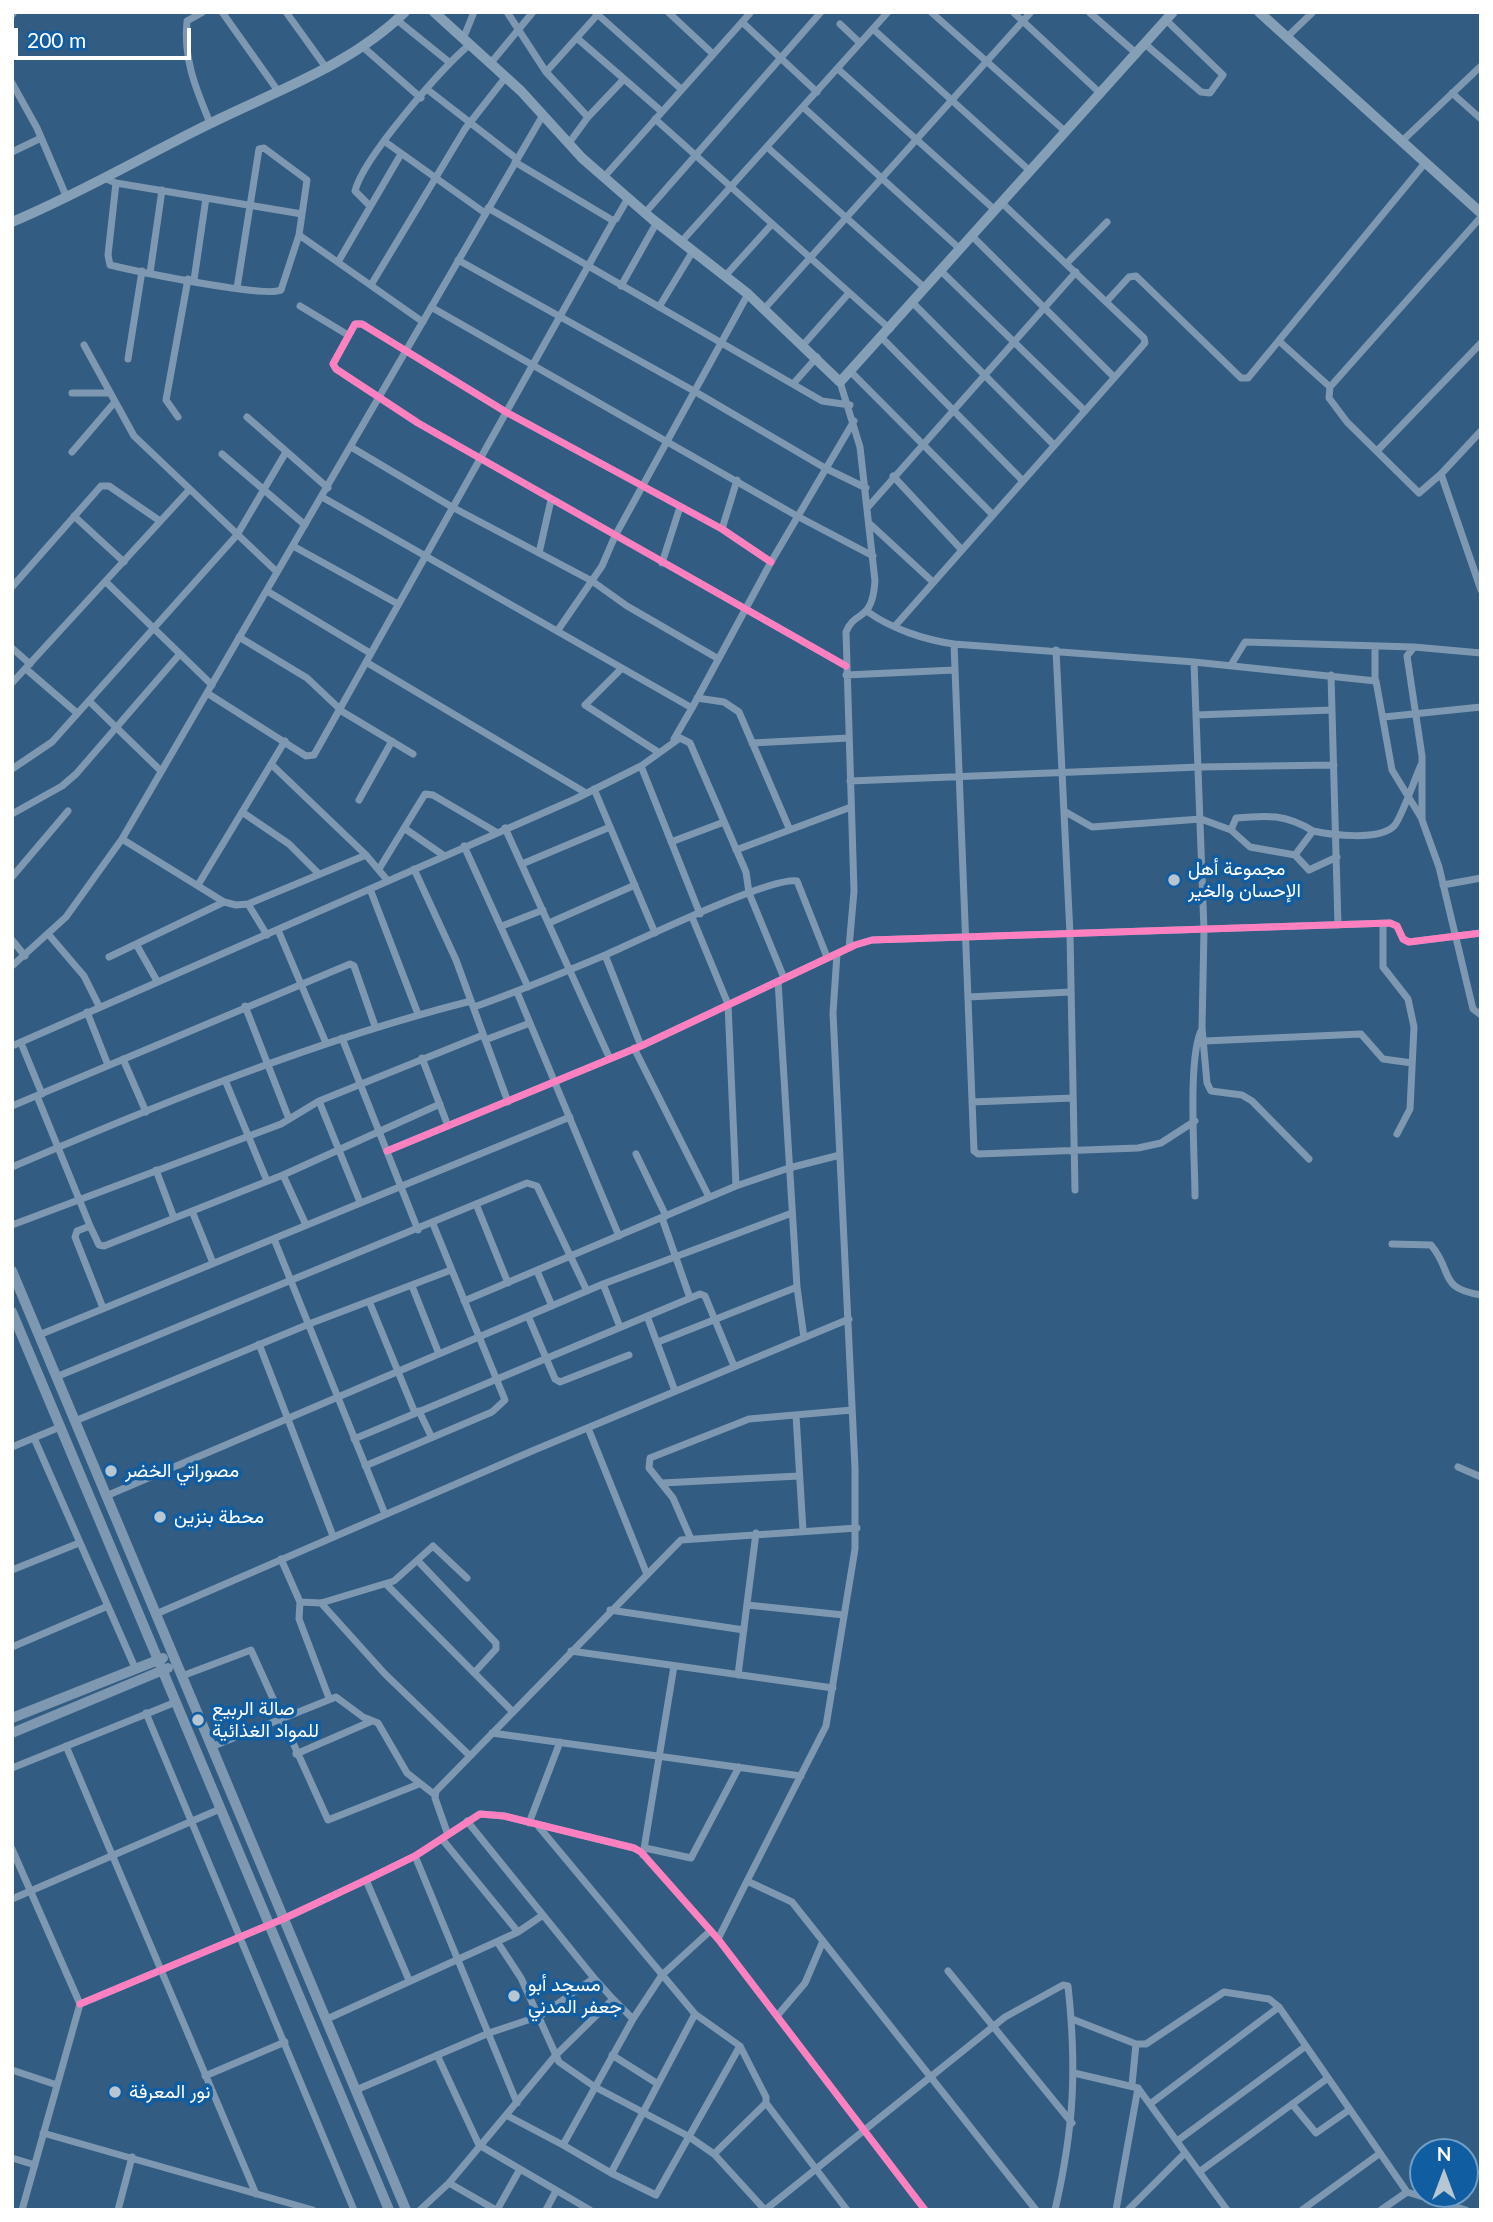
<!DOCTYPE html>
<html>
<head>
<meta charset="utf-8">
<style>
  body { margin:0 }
  #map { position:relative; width:1493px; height:2222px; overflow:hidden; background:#325c81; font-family:Lato,sans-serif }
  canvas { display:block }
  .frame { position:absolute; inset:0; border:14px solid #fff; pointer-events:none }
  .north { position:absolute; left:1409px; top:2138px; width:70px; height:70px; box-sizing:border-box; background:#115da2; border:2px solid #709ec7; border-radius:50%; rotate:0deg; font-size:19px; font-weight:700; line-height:28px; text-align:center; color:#fff }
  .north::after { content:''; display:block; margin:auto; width:24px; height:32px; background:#b7c6d3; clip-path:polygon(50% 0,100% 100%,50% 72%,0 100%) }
  .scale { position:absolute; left:14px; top:28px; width:177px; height:32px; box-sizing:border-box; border:4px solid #fff; border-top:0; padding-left:9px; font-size:21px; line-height:24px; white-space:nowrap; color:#fff; -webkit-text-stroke:5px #115da2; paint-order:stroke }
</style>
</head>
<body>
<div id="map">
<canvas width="1493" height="2222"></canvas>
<div class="frame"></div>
<div class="north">N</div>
<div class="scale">200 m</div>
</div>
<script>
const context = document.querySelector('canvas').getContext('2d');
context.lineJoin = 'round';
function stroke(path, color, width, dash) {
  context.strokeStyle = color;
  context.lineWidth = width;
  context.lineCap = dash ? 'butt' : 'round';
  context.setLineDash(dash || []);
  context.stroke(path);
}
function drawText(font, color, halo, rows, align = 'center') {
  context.font = font + ' Lato,Vazirmatn,sans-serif';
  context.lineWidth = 7;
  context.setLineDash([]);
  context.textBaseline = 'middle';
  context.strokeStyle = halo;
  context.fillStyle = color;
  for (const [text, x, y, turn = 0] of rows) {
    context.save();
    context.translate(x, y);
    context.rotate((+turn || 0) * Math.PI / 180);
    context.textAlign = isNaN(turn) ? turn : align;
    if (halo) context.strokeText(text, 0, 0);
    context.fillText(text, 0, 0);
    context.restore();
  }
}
stroke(new Path2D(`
  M203,12L187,21C183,59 196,89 210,123
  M222,12L278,91
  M286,12L327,69
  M507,12L546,72L588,117
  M595,12L681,89
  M668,12L713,54
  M931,12L1066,132
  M1013,12L1101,94
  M1089,12L1137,54
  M12,15L14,12
  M397,20L449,62
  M742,22L817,92
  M840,24L860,43
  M873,29L1030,171
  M1287,37L1313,12
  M463,39L474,12
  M578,39L661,111
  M1145,44L1201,92L1210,93L1223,75L1166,20
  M363,47L421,98
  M490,64L533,12
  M838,69L995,210
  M546,72L599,13
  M12,83L37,128L67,198
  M428,90L517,159
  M1452,93L1481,119
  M803,107L960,249
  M655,119L890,329
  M384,141L485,213
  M1401,142L1481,66
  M569,143L588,117L624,79
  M767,147L925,288
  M12,152L41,138
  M515,162L612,220L616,219L628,198
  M604,177L751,12
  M104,178L116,183L302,214
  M116,183L108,255L110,265C135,271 264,298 281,290L299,235L307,180L264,148L259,149L237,288
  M370,206L355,191C363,158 441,69 469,45
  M488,208L822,401L850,405
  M645,213L821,12
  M299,235L423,322
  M972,236L1114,377
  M681,242L888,12
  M458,260L694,391L825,468L866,488
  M338,262L401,154
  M1067,263L1107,222
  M941,271L1085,411
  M150,273L162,190
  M726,275L772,224
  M194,280L206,198
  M371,285L465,129L505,78
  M621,286L657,222
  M1107,301L1129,277L1136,276L1241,378H1248L1425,163
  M913,303L1054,445
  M300,306L348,335
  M431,307L797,516L873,556
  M659,307L693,251
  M765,308L1031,12
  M882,338L1022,480
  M1279,341L1330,387L1329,398L1347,422L1419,493L1441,474
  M804,344L849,293
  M84,345L134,436L277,572
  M128,359L142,271
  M851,372L992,514
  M840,382L860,447L875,581C872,624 855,609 846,632L854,891L849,948
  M793,384L817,357
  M1330,387L1481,217
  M72,393H108
  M178,417L166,400L188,279
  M247,417L328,488
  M1481,431L1441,474L1481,590
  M351,447L452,507L592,581L627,606L717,658
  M1377,451L1481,343
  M72,452L114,403
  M222,454L305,525
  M893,476L961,549
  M322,497L692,708L674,739
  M868,507L1076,272
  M74,516L124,562
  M870,524L933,582
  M722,529L737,480
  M293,546L398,604
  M539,553L551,500
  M771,562L722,529L506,412L362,324H355L333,364L336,369L418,423L846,666
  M662,563L680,507
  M106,582L212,685
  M12,587L101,486H109L160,521
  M267,591L370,653
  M868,612C892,629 925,640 954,644L974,1151L978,1154L1138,1148L1161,1143L1195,1121
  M895,626L1145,343L1144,338L1002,203
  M558,630L602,566L615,536L748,294
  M239,637L307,678L343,712L413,754
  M954,644L1194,662L1204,930L1202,1028L1207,1083L1211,1091L1242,1095L1252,1101L1309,1159
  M1375,646V681
  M12,648L30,664
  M1056,650L1070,934L1075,1190
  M1481,653L1414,647L1407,656L1422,756V820L1439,867L1473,1009L1481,1015
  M366,662L586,793
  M1194,662L1376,681L1392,770L1422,819
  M1231,665L1245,642L1413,647
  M26,669L77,713
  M621,669L585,705L658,752
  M846,675L955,670
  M1331,675L1338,925
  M12,683L189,490
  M207,693L306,756L314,755L614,220
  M697,698L724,702L739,712L789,828
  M89,701L161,771
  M692,708L771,562L854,421
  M1196,715L1332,710
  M1384,717L1481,707
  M752,743L849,738
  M271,764L366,855L388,881
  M641,766L700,914
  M12,769L52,742L237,535L286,452
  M850,781L1199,767L1334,765
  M594,789L655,933
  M359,800L392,741
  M1064,811L1092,827L1201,819L1231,830L1250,847L1295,855L1309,870L1337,857
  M242,812L289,844L319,874
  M12,814L62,786L76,774L179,655
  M404,828L443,855
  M505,828L610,1059
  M1231,830L1236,818C1267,815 1286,814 1313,831
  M122,839L224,902L236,905L248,904L366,855
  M671,842L724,822
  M464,846L528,987
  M736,850L851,807
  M1295,855L1313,831C1332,835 1379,841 1394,826C1401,819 1415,778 1421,765
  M522,864L610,827
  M379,869L425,794L433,795L496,832
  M414,869L456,960L508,1102
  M12,877L68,811
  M198,885L285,741
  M1443,885L1481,878
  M370,889L418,1014
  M248,904L267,935
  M692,917L728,1004L736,1186
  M549,923L635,885
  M1383,924V967L1408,999L1414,1027L1410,1109L1397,1134
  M502,926L543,910
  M278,930L326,1043
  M49,935L84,976L99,1006
  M12,940L25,956
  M136,944L157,981
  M605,955L641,1046
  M109,957L224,902
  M12,966L66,917L122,839L543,115
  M778,981L797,1287L804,1338
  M517,992L619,1236
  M968,997L1071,992
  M245,1006L289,1119
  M474,1007C517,992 560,974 603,956C635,942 771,876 797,881L827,957
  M87,1012L108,1065
  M342,1038L418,1230
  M485,1040L530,1023
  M1205,1041L1361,1034L1383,1059L1412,1063
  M21,1043L42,1094
  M12,1046L575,799L641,766L680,738L690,743L746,872L749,893L784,978
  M634,1048L709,1197
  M422,1058L448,1126
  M123,1059L146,1112
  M225,1080L267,1181
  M37,1096L90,1226L99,1245L104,1246L283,1175L440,1104
  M319,1101L360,1202
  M972,1102L1073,1098
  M12,1106L350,964L354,966L375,1026
  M387,1151L641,1046L855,945L872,940L1390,923L1397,926L1403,939L1409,942L1481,933
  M636,1154L666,1216
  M12,1167C162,1103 313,1041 471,1001
  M156,1170L174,1218
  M283,1175L306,1225
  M1195,1196C1195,1160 1187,1055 1202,1029
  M476,1204L508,1283
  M192,1211L213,1263
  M662,1218L690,1298
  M12,1225L281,1124L319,1101L483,1035
  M90,1226L77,1231L75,1237L103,1308
  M274,1239L385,1514
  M1392,1244L1431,1245C1454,1272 1437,1288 1481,1295
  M537,1271L552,1306
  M603,1284L792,1213
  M412,1286L439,1354
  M369,1301L415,1413
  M464,1301L736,1186L789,1168L840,1155
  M528,1316L555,1379L560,1382L629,1355
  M647,1316L675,1391
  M39,1335L570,1117
  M658,1342L797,1287
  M259,1344L333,1536
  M56,1377L527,1183L537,1186L587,1291
  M419,1411L431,1436
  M796,1415L803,1531
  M75,1421L309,1324L451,1270
  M588,1428L646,1572
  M34,1438L136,1670
  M354,1439L700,1294L705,1296L734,1366
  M12,1447L60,1427
  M365,1466L492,1412L505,1400L433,1224
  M1458,1467L1481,1477
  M662,1483L799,1476
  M106,1496L603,1284L620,1327
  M690,1537L673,1498L649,1468L650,1458L749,1419L852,1410
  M281,1559L300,1602L299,1619L329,1698
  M418,1561L496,1643V1649L474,1673
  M12,1570L79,1543
  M386,1584L513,1712
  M300,1602L321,1603L394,1581L433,1546L467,1578
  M321,1603L385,1674L469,1755
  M747,1605L844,1615
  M610,1610L744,1630
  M156,1614L532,1451L849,1319
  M12,1647L108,1606
  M571,1651L833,1688
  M738,1675L756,1533
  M182,1676L251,1650L328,1820L419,1784
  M146,1713L354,2210
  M492,1733L801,1776
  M66,1746L256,2194
  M211,1747L336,1697L363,1717L378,1723L407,1773L435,1795
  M296,1754L372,1721
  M12,1768L176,1702
  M467,1821L543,1915L518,1932
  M529,1823L560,1742
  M539,1827L695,2014L740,2046L766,2097V2103L847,2210
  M448,1835L435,1798L436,1791L681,1540L857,1528
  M645,1848L691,1858L739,1767
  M12,1849L80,2004L22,2210
  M643,1855L674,1666
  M415,1856L517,2103
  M366,1880L409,1980
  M747,1881L826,1726L855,1549V1468L833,1013L837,954
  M12,1899L220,1809
  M718,1939L747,1881L792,1902L1036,2210
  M498,1943L521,1978L559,2062L595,2087L688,2136L714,2154L765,2210L1005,2017L1063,1985L1068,1986C1077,2069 1074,2128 1055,2210
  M948,1971L1072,2123
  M613,1999L633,2019
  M80,2004L283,1919L366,1880L415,1856L480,1814L504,1816L634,1848L641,1852L718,1939L925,2210
  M777,2016L805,1983L823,1941
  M327,2019L518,1932L442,1839
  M1072,2019L1136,2044H1146L1224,1992L1269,1999L1279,2007L1407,2192L1466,2210
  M437,2055L479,2145L590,2210
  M612,2055L658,2084
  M12,2070L57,2085
  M1074,2073L1138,2088L1227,2210
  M205,2076L285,2042
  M1132,2085L1136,2044
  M356,2090L489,2033L540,2016L594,1978L543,1915
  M1150,2104L1279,2007
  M1292,2104L1316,2133L1349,2110
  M506,2115L555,2056L613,1999L594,1978
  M43,2133L313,2210
  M1177,2141L1306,2046
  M563,2145L611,2173L695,2014
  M714,2154L766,2103
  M12,2158L35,2165
  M1199,2172L1328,2078
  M611,2173L656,2195L740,2046
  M449,2183L496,2210
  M118,2210L132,2157
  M420,2210L449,2183L506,2115L563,2145L633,2019L662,1975L710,1931
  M497,2210L520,2169
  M546,2210L556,2191
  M1116,2210L1138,2088
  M1128,2210L1185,2153
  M1302,2210L1379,2154
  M1381,2210L1407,2192`), '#7e98b1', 7);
stroke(new Path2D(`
  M434,12L521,91L582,158L652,219L748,294L840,382L1173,12
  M1259,12L1481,213
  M12,222C79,194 142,157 207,125C275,91 350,66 405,12`), '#859fb6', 10);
stroke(new Path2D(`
  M12,1271L406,2210
  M12,1312L389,2210
  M12,1718L163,1658
  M12,1733L168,1668`), '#7d98b0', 10);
stroke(new Path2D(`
  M771,562L722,529L506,412L362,324H355L333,364L336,369L418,423L846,666
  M387,1151L641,1046L855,945L872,940L1390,923L1397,926L1403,939L1409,942L1481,933
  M80,2004L283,1919L366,1880L415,1856L480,1814L504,1816L634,1848L641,1852L718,1939L925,2210`), '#ff80c0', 7);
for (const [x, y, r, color] of [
  [1174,880,7,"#b7c6d3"],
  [111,1471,7,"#b7c6d3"],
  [160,1517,7,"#b7c6d3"],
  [198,1720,7,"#b7c6d3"],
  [514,1996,7,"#b7c6d3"],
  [115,2092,7,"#b7c6d3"]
]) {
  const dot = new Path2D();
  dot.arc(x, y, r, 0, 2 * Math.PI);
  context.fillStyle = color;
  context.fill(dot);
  stroke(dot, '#115da2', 2.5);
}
drawText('19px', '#fff', '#115da2', [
  ["مجموعة أهل",1188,869],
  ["الإحسان والخير",1188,891],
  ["مصوراتي الخضر",125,1471],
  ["محطة بنزين",174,1517],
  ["صالة الربيع",212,1709],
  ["للمواد الغذائية",212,1731],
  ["مسجد أبو",528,1985],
  ["جعفر المدني",528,2007],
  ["نور المعرفة",129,2092]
], 'left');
</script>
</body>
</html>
